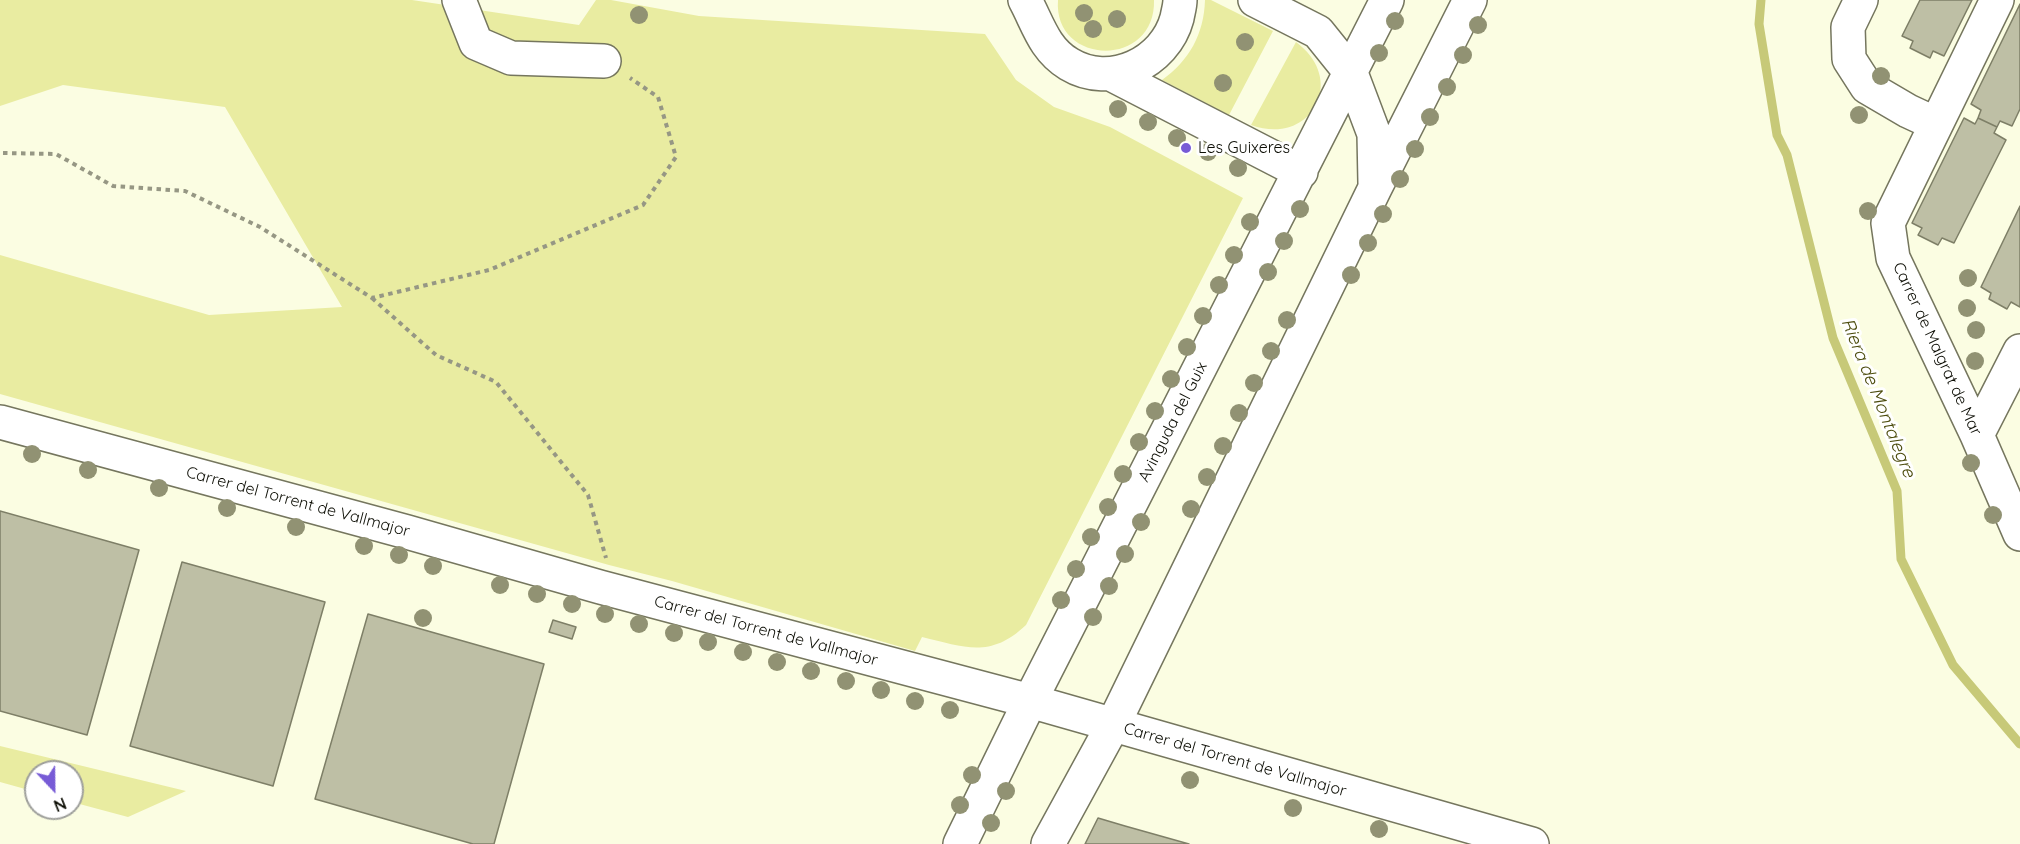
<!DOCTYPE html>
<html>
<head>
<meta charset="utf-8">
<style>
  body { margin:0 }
  #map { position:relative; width:2020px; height:844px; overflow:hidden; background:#fbfde2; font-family:Quicksand,sans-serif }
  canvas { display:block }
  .north { position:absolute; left:24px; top:760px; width:60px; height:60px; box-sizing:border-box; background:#fff; border:2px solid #9e9f9b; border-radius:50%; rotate:158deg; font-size:16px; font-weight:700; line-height:24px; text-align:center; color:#0d0e05 }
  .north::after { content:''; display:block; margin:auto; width:21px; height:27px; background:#775bd6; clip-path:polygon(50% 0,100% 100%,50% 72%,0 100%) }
</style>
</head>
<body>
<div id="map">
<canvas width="2020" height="844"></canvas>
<div class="north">N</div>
</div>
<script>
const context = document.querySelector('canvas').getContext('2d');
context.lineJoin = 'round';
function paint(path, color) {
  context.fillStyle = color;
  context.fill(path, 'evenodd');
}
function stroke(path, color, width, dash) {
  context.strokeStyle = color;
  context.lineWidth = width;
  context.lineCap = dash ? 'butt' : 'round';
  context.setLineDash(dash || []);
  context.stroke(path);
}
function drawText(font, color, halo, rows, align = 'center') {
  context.font = font + ' Quicksand,sans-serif';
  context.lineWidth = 6;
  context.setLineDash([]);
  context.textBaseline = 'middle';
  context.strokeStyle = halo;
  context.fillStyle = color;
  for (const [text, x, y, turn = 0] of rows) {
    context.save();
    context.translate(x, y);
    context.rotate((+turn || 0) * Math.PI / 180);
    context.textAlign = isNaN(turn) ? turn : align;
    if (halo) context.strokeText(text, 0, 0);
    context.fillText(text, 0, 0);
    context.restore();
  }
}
paint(new Path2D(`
  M0,0H412L579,25L596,0H611L699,16L985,34L1016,80L1054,107L1110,127L1243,198L1026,625C990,659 965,647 922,637L915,651L672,581L609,565L0,394V255L209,315L342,307L225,107L63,85L0,106Z
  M1058,0H1154C1156,69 1053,66 1058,0Z
  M1205,0H1211L1273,31L1229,115L1162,80C1189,61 1204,34 1205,0Z
  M1296,42C1348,80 1311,147 1251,125Z
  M0,746L186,791L128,817L72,802V772H36V792L0,782Z`), '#e9eca1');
stroke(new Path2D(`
  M1761,0L1759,24L1777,135L1787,155L1833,338L1897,491L1901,559L1953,665L2020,744`), '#c7c978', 9);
const building = new Path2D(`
  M1920,0H1972L1944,56L1933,51L1930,58L1910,48L1913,41L1902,36Z
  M2020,4V109L2012,126L2000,121L1997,127L1978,118L1981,110L1971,104Z
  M1964,118L1975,124L1978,118L1997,127L1994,133L2006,140L1954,243L1942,238L1938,245L1918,235L1922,228L1912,223Z
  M2020,206V307L2011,302L2007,309L1989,299L1991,293L1981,287Z
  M0,511L139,550L87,735L0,711Z
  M182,562L325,602L273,786L130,746Z
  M368,614L544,664L494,844H473L315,799Z
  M553,620L576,627L572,639L549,632Z
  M1098,818L1125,826L1189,844H1085Z`);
paint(building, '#bebfa5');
stroke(building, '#7e7f67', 1.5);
const minor = new Path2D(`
  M459,0L476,43L511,58L604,61
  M1025,0C1038,24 1044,49 1069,64C1110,89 1165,63 1177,18C1178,12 1180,6 1180,0
  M1255,0L1318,32L1351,73L1374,134L1375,183
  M1861,0L1848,27L1849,59L1867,87L1908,111L1936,124
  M1997,0L1888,223L1893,258L1977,435L2020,534
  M1111,74L1301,172
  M0,422L407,532L600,587L1030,701L1532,844
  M1977,435L2020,351
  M960,844L1030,701L1387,0
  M1048,844L1113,725L1375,188L1470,0`);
stroke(minor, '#75765e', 36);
stroke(new Path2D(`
  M3,153L56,154L113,186L185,191L260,227L372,298L489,270L643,205L676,157L658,97L630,78
  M372,298L436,355L496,382L588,495L606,558`), '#969784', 4, [4.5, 4.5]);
stroke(minor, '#fff', 33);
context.fillStyle = '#919273';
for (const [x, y] of [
  [1084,13],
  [639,15],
  [1117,19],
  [1395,21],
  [1478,25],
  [1093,29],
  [1245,42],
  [1379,53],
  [1463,55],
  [1881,76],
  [1223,83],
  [1447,87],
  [1118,109],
  [1859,115],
  [1430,117],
  [1148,122],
  [1177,138],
  [1415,149],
  [1208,152],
  [1238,168],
  [1400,179],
  [1300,209],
  [1868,211],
  [1383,214],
  [1250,222],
  [1284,241],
  [1368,243],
  [1234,255],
  [1268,272],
  [1351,275],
  [1968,278],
  [1219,285],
  [1967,308],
  [1203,316],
  [1287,320],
  [1976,330],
  [1187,347],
  [1271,351],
  [1975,361],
  [1171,379],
  [1254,383],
  [1155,411],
  [1239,413],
  [1139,442],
  [1223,446],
  [32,454],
  [1971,463],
  [88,470],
  [1123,474],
  [1207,477],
  [159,488],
  [1108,507],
  [227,508],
  [1191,509],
  [1993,515],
  [1141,522],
  [296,527],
  [1091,537],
  [364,546],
  [1125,554],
  [399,555],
  [433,566],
  [1076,569],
  [500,585],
  [1109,586],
  [537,594],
  [1061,600],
  [572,604],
  [605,614],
  [1093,617],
  [423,618],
  [639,624],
  [674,633],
  [708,642],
  [743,652],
  [777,662],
  [811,671],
  [846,681],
  [881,690],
  [915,701],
  [950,710],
  [972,775],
  [1190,780],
  [1006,791],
  [960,805],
  [1293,808],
  [991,823],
  [1379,829]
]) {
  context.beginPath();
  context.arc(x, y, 9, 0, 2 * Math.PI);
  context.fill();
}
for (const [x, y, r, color] of [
  [1186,148,6,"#775bd6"]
]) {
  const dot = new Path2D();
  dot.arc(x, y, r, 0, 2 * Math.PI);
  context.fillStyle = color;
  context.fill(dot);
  stroke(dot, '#fff', 2);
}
drawText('16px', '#0d0e05', '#fff', [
  ["Les Guixeres",1198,148]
], 'left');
drawText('16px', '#0d0e05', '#fff', [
  ["Carrer de Malgrat de Mar",1937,349,65],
  ["Avinguda del Guix",1173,422,-63],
  ["Carrer del Torrent de Vallmajor",298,502,15],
  ["Carrer del Torrent de Vallmajor",766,631,15],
  ["Carrer del Torrent de Vallmajor",1235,760,16]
]);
drawText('italic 18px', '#4b4b0c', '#fff', [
  ["Riera de Montalegre",1878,398,68]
]);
</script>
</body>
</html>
